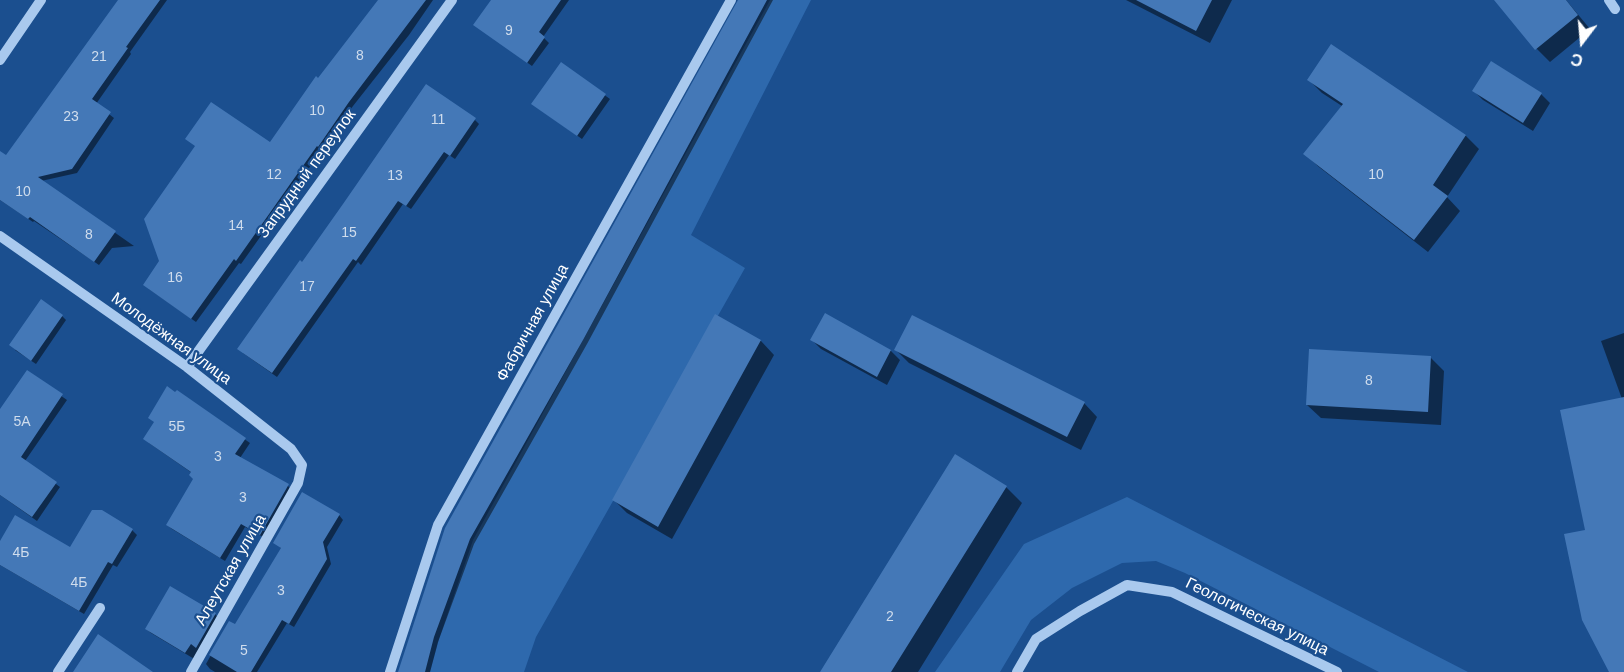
<!DOCTYPE html>
<html>
<head>
<meta charset="utf-8">
<style>
  body { margin:0 }
  #map { position:relative; width:1624px; height:672px; overflow:hidden; background:#1b4f8f; font-family:Helvetica,sans-serif }
  canvas { display:block }
  .north { position:absolute; left:1552px; top:12px; width:60px; height:60px; -webkit-text-stroke:4px #1b4f8f; paint-order:stroke; rotate:196deg; font-size:16px; font-weight:700; line-height:24px; text-align:center; color:#fff }
  .north::after { content:''; display:block; margin:auto; width:21px; height:27px; background:#fff; clip-path:polygon(50% 0,100% 100%,50% 72%,0 100%) }
</style>
</head>
<body>
<div id="map">
<canvas width="1624" height="672"></canvas>
<div class="north">С</div>
</div>
<script>
const context = document.querySelector('canvas').getContext('2d');
context.lineJoin = 'round';
function paint(path, color) {
  context.fillStyle = color;
  context.fill(path, 'evenodd');
}
function stroke(path, color, width, dash) {
  context.strokeStyle = color;
  context.lineWidth = width;
  context.lineCap = dash ? 'butt' : 'round';
  context.setLineDash(dash || []);
  context.stroke(path);
}
function drawText(font, color, halo, rows, align = 'center') {
  context.font = font + ' Helvetica,sans-serif';
  context.lineWidth = 4.5;
  context.setLineDash([]);
  context.textBaseline = 'middle';
  context.strokeStyle = halo;
  context.fillStyle = color;
  for (const [text, x, y, turn = 0] of rows) {
    context.save();
    context.translate(x, y);
    context.rotate((+turn || 0) * Math.PI / 180);
    context.textAlign = isNaN(turn) ? turn : align;
    if (halo) context.strokeText(text, 0, 0);
    context.fillText(text, 0, 0);
    context.restore();
  }
}
paint(new Path2D(`
  M770,0H811L691,235L745,268L536,637L524,672H430L439,639L473,540Z
  M1127,497L1468,672H1379L1185,573L1156,561L1122,563L1072,588L1031,620L1000,672H935L1024,544Z`), '#2e69ad');
paint(new Path2D(`
  M120,0H167L130,52L131,54L96,104L114,118L77,173L41,181L134,246L112,248L99,265L34,221L33,222L0,200V167Z
  M380,0H433L409,35L353,106L241,264L239,263L196,322L149,289L270,144Z
  M493,0H569L543,37L549,43L532,66L480,29Z
  M740,0H773L587,344L474,544L438,642L430,672H399Z
  M1126,0H1232L1210,43Z
  M1496,0H1566L1590,29L1550,62L1537,49Z
  M1331,47L1466,136L1479,149L1447,197L1460,211L1428,252L1319,167L1305,154L1342,106L1322,93L1309,80Z
  M561,64L610,99L582,139L538,108Z
  M1474,91L1541,94L1550,103L1533,131L1483,100Z
  M475,120L479,124L455,159L449,155L411,209L403,204L361,265L358,262L277,377L243,353L302,264Z
  M826,315L891,351L900,360L887,385L821,349L812,340Z
  M62,316L66,320L36,364L15,350Z
  M715,316L761,341L774,355L672,539L627,513L614,500Z
  M1624,333V672H1610L1587,531L1622,399L1601,341Z
  M896,350L1084,403L1097,417L1081,450L909,363Z
  M1431,358L1444,371L1441,425L1321,418L1307,405Z
  M27,372L67,400L25,461L60,487L37,521L0,495V411Z
  M177,392L250,443L240,458L288,486L292,490L265,538L245,527L225,561L172,529L167,525L195,479L192,473L149,443Z
  M1006,487L1022,503L918,672H822Z
  M339,515L343,520L327,547L331,564L294,627L287,623L257,672H215L210,669L206,664L229,623L235,627L282,549L275,542Z
  M132,530L137,535L117,567L113,565L84,614L0,565V544L71,549Z
  M215,614L219,619L196,660L151,633L146,629Z`), '#0007');
paint(new Path2D(`
  M118,0H160L126,47L128,48L92,99L111,112L72,169L38,177L116,231L94,262L30,217L28,219L0,200V151L6,155Z
  M378,0H426L349,102L318,147L317,146L236,261L234,259L191,319L143,285L159,261L144,219L195,146L185,139L211,102L270,142L316,76L318,78Z
  M491,0H561L539,32L545,37L527,63L473,25Z
  M738,0H767L583,340L470,539L434,637L425,672H398L445,528Z
  M1136,0H1212L1196,31Z
  M1494,0H1566L1578,15L1535,50Z
  M1331,44L1466,135L1433,185L1448,196L1414,240L1303,154L1343,104L1307,80Z
  M1491,61L1542,93L1523,123L1472,91Z
  M561,62L606,94L577,136L531,104Z
  M426,84L476,118L450,156L444,152L406,206L398,201L356,261L353,259L272,373L237,349L300,260L302,262L343,204Z
  M41,299L63,315L31,361L9,345Z
  M825,313L891,350L877,377L810,340Z
  M715,314L761,340L658,527L612,500Z
  M912,315L1085,402L1067,437L894,350Z
  M1309,349L1431,356L1428,412L1306,405Z
  M27,370L63,394L21,457L57,482L32,517L0,495V409Z
  M167,386L175,392L177,390L246,438L235,454L289,484L260,535L241,524L220,558L166,525L193,479L189,475L191,472L143,439L154,422L148,418Z
  M1624,397V672H1609L1582,620L1564,534L1585,530L1560,410Z
  M955,454L1007,486L891,672H820Z
  M302,492L340,514L323,542L327,559L289,624L282,620L251,672H237L209,655L229,621L235,624L281,548L273,543Z
  M92,510H102L133,529L112,564L108,562L79,611L0,565V541L15,515L70,547Z
  M170,586L216,613L196,648L191,644L185,653L145,629Z
  M98,634L153,672H73Z`), '#4478b7');
stroke(new Path2D(`
  M1609,0L1615,9
  M0,60L41,0
  M0,236L187,367L291,449L302,465L298,483L191,672
  M187,367L452,0
  M58,672L100,608
  M390,672L438,525L731,0
  M1017,672L1036,639L1080,611L1127,585L1172,592L1337,672`), '#a9c9ee', 10);
drawText('14px', '#d0dded', null, [
  ["9",509,31],
  ["8",360,56],
  ["21",99,57],
  ["10",317,111],
  ["23",71,117],
  ["11",438,120],
  ["12",274,175],
  ["10",1376,175],
  ["13",395,176],
  ["10",23,192],
  ["14",236,226],
  ["15",349,233],
  ["8",89,235],
  ["16",175,278],
  ["17",307,287],
  ["8",1369,381],
  ["5А",22,422],
  ["5Б",177,427],
  ["3",218,457],
  ["3",243,498],
  ["4Б",21,553],
  ["4Б",79,583],
  ["3",281,591],
  ["2",890,617],
  ["5",244,651]
]);
drawText('16px', '#fff', '#1b4f8f', [
  ["Запрудный переулок",307,174,-54],
  ["Фабричная улица",533,323,-61],
  ["Молодёжная улица",171,339,36],
  ["Алеутская улица",231,570,-60],
  ["Геологическая улица",1257,617,26]
]);
</script>
</body>
</html>
